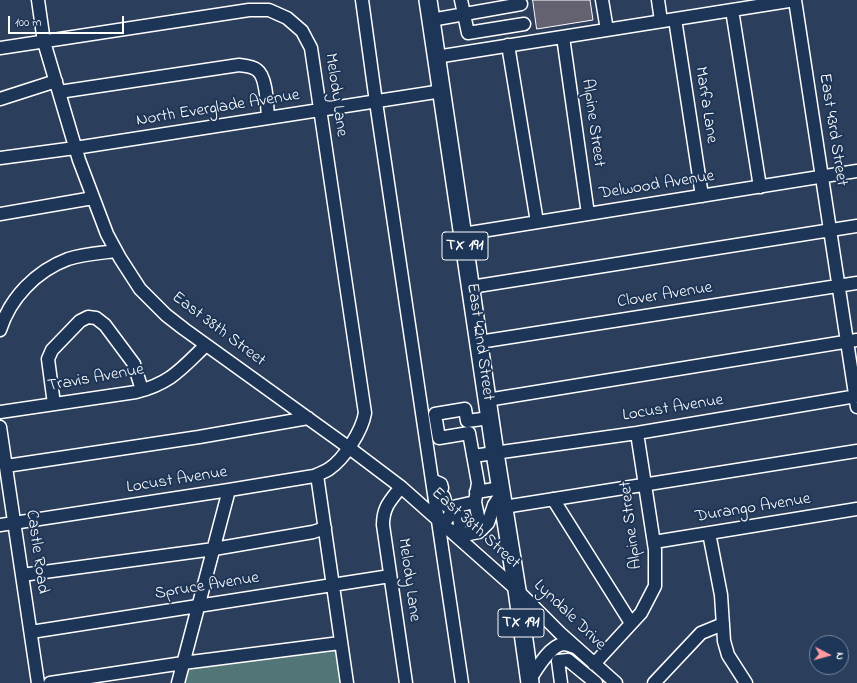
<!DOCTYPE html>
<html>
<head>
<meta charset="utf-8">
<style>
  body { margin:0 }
  #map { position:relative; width:857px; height:683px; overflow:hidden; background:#2b3e5c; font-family:"Indie Flower",sans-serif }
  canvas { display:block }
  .north { position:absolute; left:809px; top:635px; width:40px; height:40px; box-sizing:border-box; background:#1d3557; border:1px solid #77869a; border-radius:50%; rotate:96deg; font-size:11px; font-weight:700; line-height:16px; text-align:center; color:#fff }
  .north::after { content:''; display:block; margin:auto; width:14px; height:18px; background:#ff9aa2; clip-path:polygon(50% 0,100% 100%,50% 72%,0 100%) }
  .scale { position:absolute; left:8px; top:16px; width:116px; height:18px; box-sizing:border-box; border:2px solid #fff; border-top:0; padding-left:5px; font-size:12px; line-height:14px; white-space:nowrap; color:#fff; -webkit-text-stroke:3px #1d3557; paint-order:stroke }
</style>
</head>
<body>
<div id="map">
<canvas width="857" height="683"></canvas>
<div class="north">N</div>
<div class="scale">100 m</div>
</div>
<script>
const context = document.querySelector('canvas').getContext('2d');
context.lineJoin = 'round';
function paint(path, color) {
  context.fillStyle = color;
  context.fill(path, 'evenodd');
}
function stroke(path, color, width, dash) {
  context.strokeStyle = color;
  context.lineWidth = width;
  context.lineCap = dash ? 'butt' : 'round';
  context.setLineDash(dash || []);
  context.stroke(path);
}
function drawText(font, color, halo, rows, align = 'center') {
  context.font = font + ' "Indie Flower",sans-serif';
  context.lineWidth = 4;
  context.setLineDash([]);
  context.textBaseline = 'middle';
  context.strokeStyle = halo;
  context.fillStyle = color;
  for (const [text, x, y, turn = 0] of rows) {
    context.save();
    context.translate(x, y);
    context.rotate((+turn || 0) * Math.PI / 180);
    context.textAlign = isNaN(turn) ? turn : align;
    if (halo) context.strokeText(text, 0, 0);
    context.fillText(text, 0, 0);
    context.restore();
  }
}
paint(new Path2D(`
  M341,640L348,683H178L183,663Z`), '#527677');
const building = new Path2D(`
  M533,0H590L593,20L537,29Z`);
paint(building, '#646170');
stroke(building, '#fff', 1);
const minor = new Path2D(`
  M38,0L44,42L79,160L107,234L120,258L140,289L166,315L184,329L348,447L401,487L517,590L560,633L616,683
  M362,0L376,102L462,683
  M461,0L468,33L524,24
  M602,0L607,30
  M658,0L661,21
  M732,10L760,187
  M675,19L702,196
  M431,20L521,4
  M563,37L588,214
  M508,45L537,222
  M0,48L249,10H269L287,18L302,31L311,48L365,413C362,431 344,459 329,469C324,472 319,474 314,476L229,490L0,525
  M436,57L795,0L857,407
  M59,92L239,65C245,66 252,66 257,70C267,77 267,106 268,118
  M0,99L56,81
  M0,158L75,148L442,91
  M0,214L93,198
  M463,234L857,171
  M471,287L857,226
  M0,330C10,298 36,271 68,259C83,254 100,253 116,251
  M479,342L857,283
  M487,400L857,340
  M54,404L48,359L52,350L80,321L88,317L96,318L105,325L134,364L142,390
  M0,412L136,392C171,383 181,369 206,345
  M0,427L38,683
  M473,456L637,433L857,396
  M6,466L199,437L308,418
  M317,475L347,683
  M432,480L441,484L442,488
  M401,487C390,501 383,507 383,525L406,683
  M476,492L501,488
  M444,497L446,505L453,511
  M553,499L631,623
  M457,506L460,524
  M504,507L857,451
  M479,521L475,502L478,483L469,433L439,438L435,414L465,409L467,421L490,418
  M443,524L457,506L475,502
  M450,530L469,534L479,532L488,523L494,505L502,493
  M709,533L721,595L724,641L728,655L746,683
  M654,542L857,509
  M22,575L214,549L313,532L325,528
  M31,632L390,576
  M594,664L641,613L655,586V550L637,433
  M529,681C536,670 549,646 563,644C567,644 572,646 575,647
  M50,683L183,663L340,643
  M178,683L229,490
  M561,683L558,661L568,660L596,683
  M654,683L701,633L723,624`);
const highway = new Path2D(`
  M428,0L495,453L517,590L530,683`);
stroke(minor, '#fff', 15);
stroke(highway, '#fff', 20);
stroke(minor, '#1d3557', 12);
stroke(highway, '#1d3557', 17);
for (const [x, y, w] of [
  [465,246,46],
  [521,623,46]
]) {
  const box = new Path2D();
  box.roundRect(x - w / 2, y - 14, w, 28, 3);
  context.fillStyle = '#1d3557';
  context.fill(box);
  stroke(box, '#fff', 1);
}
drawText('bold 16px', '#fff', null, [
  ["TX 191",465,246],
  ["TX 191",521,623]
]);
drawText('17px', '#fff', '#1d3557', [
  ["Melody Lane",335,95,82],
  ["Marfa Lane",705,105,81],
  ["North Everglade Avenue",218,109,-9],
  ["Alpine Street",592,123,82],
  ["East 43rd Street",832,130,81],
  ["Delwood Avenue",657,186,-9],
  ["Clover Avenue",665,296,-9],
  ["East 38th Street",218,330,37],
  ["East 42nd Street",479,342,82],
  ["Travis Avenue",96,379,-10],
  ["Locust Avenue",673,409,-9],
  ["Locust Avenue",177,481,-9],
  ["Durango Avenue",753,509,-9],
  ["Alpine Street",632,525,-97],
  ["East 38th Street",475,529,42],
  ["Castle Road",36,552,82],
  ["Melody Lane",408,580,82],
  ["Spruce Avenue",207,587,-9],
  ["Lyndale Drive",569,616,44]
]);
</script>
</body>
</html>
